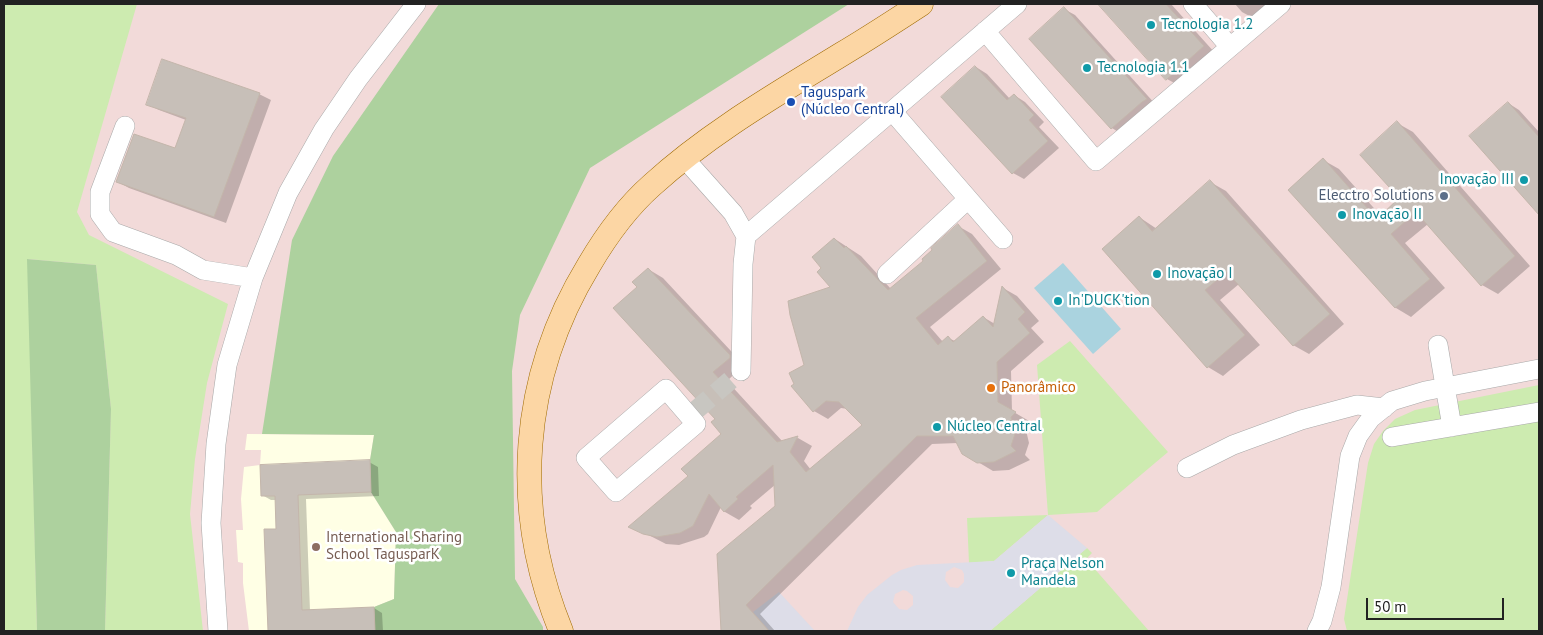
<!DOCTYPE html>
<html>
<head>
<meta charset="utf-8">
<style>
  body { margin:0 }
  #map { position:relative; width:1543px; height:635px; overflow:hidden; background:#f2efe9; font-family:"PT Sans",sans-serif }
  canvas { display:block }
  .frame { position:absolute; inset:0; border:5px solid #222; pointer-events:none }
  .scale { position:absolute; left:1366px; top:598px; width:138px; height:22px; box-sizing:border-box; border:2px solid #222; border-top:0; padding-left:6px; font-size:15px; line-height:18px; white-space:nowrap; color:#222; -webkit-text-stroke:4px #fff; paint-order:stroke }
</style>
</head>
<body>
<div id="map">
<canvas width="1543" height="635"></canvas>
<div class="frame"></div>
<div class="scale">50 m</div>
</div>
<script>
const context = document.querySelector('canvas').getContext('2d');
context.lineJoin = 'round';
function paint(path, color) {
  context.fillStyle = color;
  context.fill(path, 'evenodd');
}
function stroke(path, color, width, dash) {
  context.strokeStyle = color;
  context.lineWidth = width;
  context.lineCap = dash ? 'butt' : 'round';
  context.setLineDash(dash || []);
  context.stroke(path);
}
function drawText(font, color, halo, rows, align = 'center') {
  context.font = font + ' "PT Sans",sans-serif';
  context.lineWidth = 5;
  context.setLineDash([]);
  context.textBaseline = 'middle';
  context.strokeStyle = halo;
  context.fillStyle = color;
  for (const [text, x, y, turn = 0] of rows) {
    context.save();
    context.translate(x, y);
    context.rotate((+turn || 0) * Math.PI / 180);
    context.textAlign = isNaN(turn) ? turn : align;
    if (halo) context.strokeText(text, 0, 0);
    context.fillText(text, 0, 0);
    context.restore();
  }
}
paint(new Path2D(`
  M4,4H1539V631H4Z`), '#f2dad9');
paint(new Path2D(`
  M247,434L374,435L370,460L371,492L396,532L394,599L374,607L375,631H249L243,583V563L238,562L236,530H243L241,499L244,467L260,465L261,450H245Z`), '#ffffe5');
paint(new Path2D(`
  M4,4H137L77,212L89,235L228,304L207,383L195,459L190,514L203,631H105L111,409L96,265L28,259L37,631H4Z
  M1070,341L1168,452L1097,512L1048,515L994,561L969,563L967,518L1048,515L1037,365Z
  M1539,385V631H1347L1344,619L1368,463L1374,444L1383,431L1395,419L1415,410Z
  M1087,548L1092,553L1086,559L1149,631H990Z`), '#cdebb0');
paint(new Path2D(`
  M439,4H849L590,168L520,315L512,371L515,579L543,627V631H375L374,607L394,599L396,532L371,492L370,460L374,435L262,434L292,240L333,156Z
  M27,259L96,265L111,409L105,631H37Z`), '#add19e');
paint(new Path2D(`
  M1048,515L1087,548L990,631H847L858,607L867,595L892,575L901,570L917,565L994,561ZM954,567L962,570L964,574V582L958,588L950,587L945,580L946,572ZM903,590L907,591L913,596V605L907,610L899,609L893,602L895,594Z
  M779,592L815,631H769L753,612Z`), '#dddde8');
paint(new Path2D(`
  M1063,263L1121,329L1093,354L1034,288Z`), '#aad3df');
paint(new Path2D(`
  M1100,4H1171L1215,53L1178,85L1167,79Z
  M1235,4H1270L1253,18L1242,12Z
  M1064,9L1075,15L1157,106L1123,135L1112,128L1031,39Z
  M976,67L987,74L1010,99L1014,95L1025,102L1044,122L1039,127L1059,148L1024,179L1013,173Z
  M259,94L271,100L226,223L129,188L118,182L175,150L186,120L159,110L147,104Z
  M1508,103L1519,110L1539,132V213L1471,136Z
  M1397,123L1413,132L1530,266L1498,294L1482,285L1428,224L1405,243L1445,288L1411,317L1396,308L1323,160L1339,169L1381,216L1401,198Z
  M1210,182L1226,191L1344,324L1309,354L1293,345L1239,284L1220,300L1260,345L1223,376L1208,367L1139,217L1157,229Z
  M958,226L972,234L1001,269L930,327L943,342L948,338L955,341L983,317L995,324L1003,288L1017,296L1039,321L1031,328L1044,342L1011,371L1012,411L1029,421L1025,426L1029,443L1025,455L1030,460L1009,470L993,471L963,453L958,443L932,444L760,614L775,631H722L719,555L777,507L776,484L750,506L752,508L739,520L725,512L721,507L708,534L704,537L679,545L666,544L631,526L689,476L723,434L717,419L639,287L648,269L663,278L744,365L727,381L783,442L798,438L812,446L804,461L811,470L864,425L848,409L841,408L828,419L814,411L805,366L832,288L823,268L835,239L861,256L891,289L925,261Z
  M369,462L378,467L379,496L306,499L310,611L374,608L382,613L383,631H270L266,530H278L277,500H271L262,495Z`), '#0003');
const building = new Path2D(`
  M1098,4H1166L1204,46L1166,80Z
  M1064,7L1147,99L1142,102L1111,129L1029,39Z
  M162,59L260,93L214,217L116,182L134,134L175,148L186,118L146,105Z
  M975,66L1007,100L1014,94L1034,115L1029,120L1048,141L1012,174L941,97Z
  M1508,102L1539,137V215L1469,136Z
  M1397,121L1515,256L1481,286L1416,212L1391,234L1430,279L1395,308L1288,190L1323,158L1377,219L1399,198L1360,155Z
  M1210,180L1330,314L1293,346L1227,272L1205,290L1245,335L1207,368L1102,249L1139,216L1152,231Z
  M958,224L987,261L916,318L938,345L948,336L953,342L983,316L993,327L1002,286L1025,312L1018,319L1030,333L997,362L998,402L1016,412L1011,417L1015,434L1011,446L1016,451L994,462L977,463L962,454L953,436H917L746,605L769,631H721L717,554L775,506L773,465L736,497L738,499L724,512L709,494L693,526L680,533L657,537L643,534L628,527L688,476L681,469L721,434L711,422L715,419L613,308L637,287L632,282L648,268L730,355V358L713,372L777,442L798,436L790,452L806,472L862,425L839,402L826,401L813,412L791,386L794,384L789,373L804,365L790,315L788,301L830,287L817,272L821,268L812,257L834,238L844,248L846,246L888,290L923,261L922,259L932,250L931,248Z
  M370,460L371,492L298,495L302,610L374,607L375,631H268L264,529H276L275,496H261L260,465Z`);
paint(building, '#c7bfb8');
stroke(building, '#c4b6ab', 1);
stroke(new Path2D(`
  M695,411L741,371`), '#c8c6c1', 19, [19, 9]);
const minor = new Path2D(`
  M1193,4L1230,47
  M985,31L1096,161L1281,4
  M892,111L1003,239
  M125,126L100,192V214L113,232L176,255L203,270L253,278
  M684,158L733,213L746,236L743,264L741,371
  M746,236L1017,4
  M887,274L968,199
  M1438,345L1452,427
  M666,389L696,424L616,492L586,458Z
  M1392,437L1539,412
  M1187,468L1233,445L1301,420L1357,405L1384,408
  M218,631L211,523L216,444L227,365L253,278L288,193L324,129L358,79L416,4
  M1317,631L1322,621L1331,587L1350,456L1358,436L1371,418L1392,401L1425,391L1539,369`);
const major = new Path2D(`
  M561,631C511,509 520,378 589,265C606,236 626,208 652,185C709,133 777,94 842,54C869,38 895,21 921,4`);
stroke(minor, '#a9a9a9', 20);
stroke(major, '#a06b00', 25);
stroke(minor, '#fff', 19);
stroke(major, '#fcd6a4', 24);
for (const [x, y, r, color] of [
  [1151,25,5,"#0f9aa8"],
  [1087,68,5,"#0f9aa8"],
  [791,102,5,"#1a4fb4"],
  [1524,180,5,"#0f9aa8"],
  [1444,196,5,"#5c6f8a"],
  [1342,215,5,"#0f9aa8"],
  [1157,274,5,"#0f9aa8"],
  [1058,301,5,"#0f9aa8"],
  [991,388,5,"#e8710a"],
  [937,427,5,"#0f9aa8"],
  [316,547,5,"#8d6e63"],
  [1011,573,5,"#0f9aa8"]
]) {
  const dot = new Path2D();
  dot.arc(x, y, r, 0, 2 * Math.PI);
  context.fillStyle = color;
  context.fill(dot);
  stroke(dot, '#fff', 2);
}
drawText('15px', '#0d838f', '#fff', [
  ["Tecnologia 1.2",1161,25],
  ["Tecnologia 1.1",1097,68],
  ["Inovação III",1514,180,"right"],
  ["Inovação II",1352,215],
  ["Inovação I",1167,274],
  ["In'DUCK'tion",1068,301],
  ["Núcleo Central",947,427],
  ["Praça Nelson",1021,564],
  ["Mandela",1021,581]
], 'left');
drawText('15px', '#164399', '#fff', [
  ["Taguspark",801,93],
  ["(Núcleo Central)",801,110]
], 'left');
drawText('15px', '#4e5e75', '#fff', [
  ["Elecctro Solutions",1434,196]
], 'right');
drawText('15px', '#c56008', '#fff', [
  ["Panorâmico",1001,388]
], 'left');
drawText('15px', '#785e54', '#fff', [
  ["International Sharing",326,538],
  ["School TagusparK",326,555]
], 'left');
</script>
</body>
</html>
